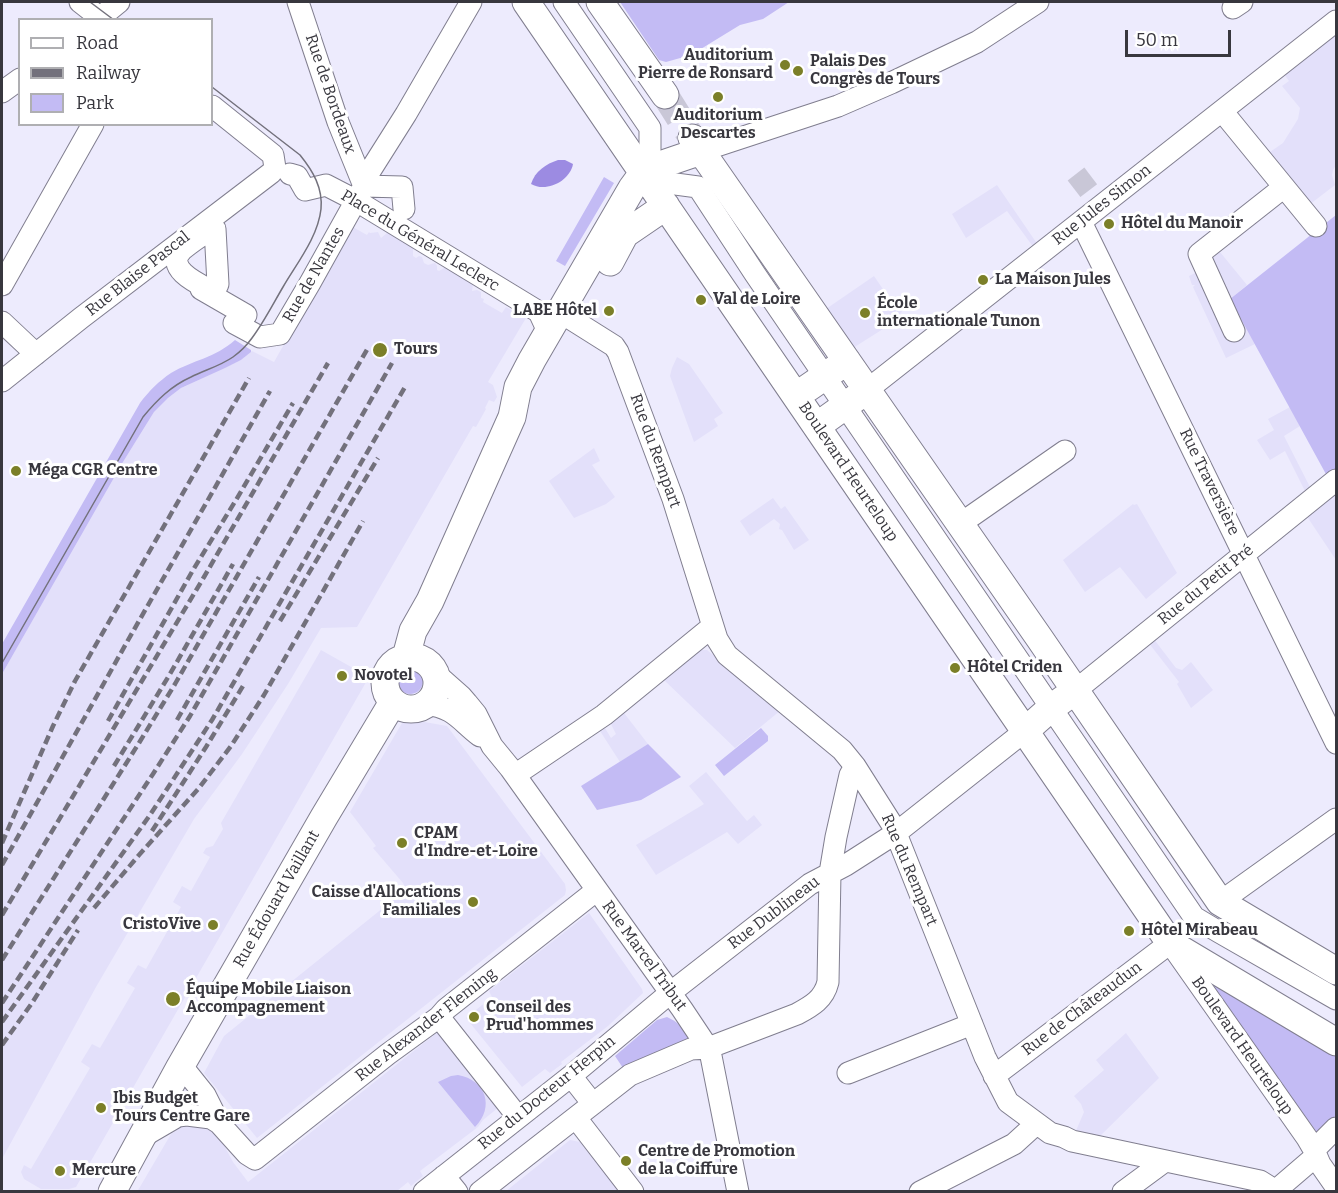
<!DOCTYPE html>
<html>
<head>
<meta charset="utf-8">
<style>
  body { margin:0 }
  #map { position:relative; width:1338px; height:1193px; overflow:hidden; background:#edebfd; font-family:Bitter,serif }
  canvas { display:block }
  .frame { position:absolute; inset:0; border:3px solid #38373e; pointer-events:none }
  .legend { position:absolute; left:18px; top:18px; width:195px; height:108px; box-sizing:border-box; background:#fff; border:2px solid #afafb2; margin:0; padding:8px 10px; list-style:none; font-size:18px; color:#38373e }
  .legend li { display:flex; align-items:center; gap:12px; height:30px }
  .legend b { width:30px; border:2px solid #afafb2 }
  .scale { position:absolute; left:1125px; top:30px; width:106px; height:27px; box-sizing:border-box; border:3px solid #38373e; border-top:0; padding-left:8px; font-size:18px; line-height:21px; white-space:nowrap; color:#38373e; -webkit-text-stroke:4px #fff; paint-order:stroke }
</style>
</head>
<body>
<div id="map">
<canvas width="1338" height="1193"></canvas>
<div class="frame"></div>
<ul class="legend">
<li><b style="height:8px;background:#fff"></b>Road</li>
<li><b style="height:8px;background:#73717c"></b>Railway</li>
<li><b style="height:16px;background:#c3bbf4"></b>Park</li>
</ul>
<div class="scale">50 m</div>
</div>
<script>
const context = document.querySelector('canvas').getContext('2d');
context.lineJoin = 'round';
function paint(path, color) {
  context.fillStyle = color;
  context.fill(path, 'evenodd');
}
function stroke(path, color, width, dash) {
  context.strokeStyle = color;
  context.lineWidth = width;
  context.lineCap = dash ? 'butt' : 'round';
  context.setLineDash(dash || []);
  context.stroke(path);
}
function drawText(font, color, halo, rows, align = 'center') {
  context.font = font + ' Bitter,serif';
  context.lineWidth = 6;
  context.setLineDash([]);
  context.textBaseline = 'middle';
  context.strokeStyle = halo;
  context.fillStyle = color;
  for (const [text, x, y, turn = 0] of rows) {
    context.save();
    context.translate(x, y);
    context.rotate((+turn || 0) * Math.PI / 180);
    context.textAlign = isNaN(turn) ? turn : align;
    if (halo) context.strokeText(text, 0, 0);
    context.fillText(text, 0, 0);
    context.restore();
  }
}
paint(new Path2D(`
  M1336,33V165L1333,170L1332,175L1335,185L1309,205L1267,154L1283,143L1298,119L1300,108L1282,86L1289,81L1284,74Z
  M997,185L1038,245L1034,248L1007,211L966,238L952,214Z
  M351,226L367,235L369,232L370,233L378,232L381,238L387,233L391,234L413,248V256L416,258L419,256L422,257L424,263L428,265L435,263L437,266V270L439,271L446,267L473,284L472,291L477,290L481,292V298L484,299L483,302L502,313L506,307L526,318L488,382L493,385L497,397L494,402L489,400L485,408L486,409L476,427L473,426L357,627L321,628L288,684L242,754L194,819L96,987L2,1159V674L123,462L154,412L168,398L181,388L241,360L252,351L274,362Z
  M1211,241L1247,285L1230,299L1255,344L1226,358L1193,287L1195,285H1192L1189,276L1201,270Z
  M874,276L891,301L894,299L902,312L900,313L902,317L853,348L826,309Z
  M677,357L689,364L723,413L714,419L718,426L694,442L670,376L672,368Z
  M1290,407L1300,426L1284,436L1311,489L1306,493L1285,451L1270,460L1257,440L1274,430L1268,419Z
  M594,448L600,461L592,465L615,497L606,504L574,518L549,481Z
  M1336,491V560L1306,515Z
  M773,498L781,509L785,506L809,540L794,550L782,530L779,529L780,524L774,519L750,536L740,521Z
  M1133,504L1134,505L1137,504L1177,573L1146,599L1120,567L1085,592L1063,560Z
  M1153,638L1176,668L1182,670L1191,662L1213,690L1191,708L1177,684L1179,682L1148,642Z
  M321,650L369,677L76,1187L69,1189H41L24,1179L21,1172L24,1165L31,1169L90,1068L81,1062L92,1044L100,1048L135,988L127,983L138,965L146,969L181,907L173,902L182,886L191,891L210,857L203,853L206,848L213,846L223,829L221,823Z
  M699,650H707L781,710L735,748L664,680Z
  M624,713L648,744L620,762L600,731L605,728L611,738L616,734L611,724Z
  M419,721L447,726L565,884L566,890L565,895L257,1138L204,1073L224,1036L404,891L405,887L403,883L373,848L376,846L350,812L402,723Z
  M706,772L747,821L754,815L762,825L738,844L727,832L656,875L636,845L704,804L689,786Z
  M589,913L642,989L643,993L608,1026L561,1062L562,1064L550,1073L545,1069L522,1087L466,1018L492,997L489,991Z
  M439,1031L499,1107L483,1120L478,1127L420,1171L423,1176L411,1186L408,1182L397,1191L137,1192L171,1134L183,1126L190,1124L208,1126L219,1136L233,1162L248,1182Z
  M1126,1033L1159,1078L1098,1138L1075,1133L1084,1112L1081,1104L1074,1096L1104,1070L1096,1060Z
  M570,1140L580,1142L619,1191H506Z`), '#e3e0fa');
paint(new Path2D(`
  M620,2H789L763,19L740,25L691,55L666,62L659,60Z
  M604,177L614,183L565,266L556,261Z
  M1336,215V469L1327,476L1230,299Z
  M235,340L251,350V352L241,360L225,368L181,388L168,398L154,412L123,462L2,674V644L140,403C149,391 159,381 171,373C193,360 215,358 235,340Z
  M397 681a13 13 0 1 1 26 0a13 13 0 1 1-26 0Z
  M761,728L768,736V741L724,776L715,765Z
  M648,744L681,777L641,800L597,810L581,786Z
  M1201,973L1336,1052V1115L1318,1134Z
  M667,1017C678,1022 683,1027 688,1039L625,1071L615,1056L657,1020Z
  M458,1075C486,1080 495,1107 475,1127L438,1082L451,1076Z`), '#c3bbf4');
paint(new Path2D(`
  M558,160H565L573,164C570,181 546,193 531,184C535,171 546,164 558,160Z`), '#9c8be2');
stroke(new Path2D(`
  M1076,174L1089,191`), '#c9c7d7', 21, [21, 10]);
stroke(new Path2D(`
  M665,95L692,138`), '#c9c7d7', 27, [27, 14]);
const minor = new Path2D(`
  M80,2L103,20
  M298,2L338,122L364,186
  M564,2L650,128V155
  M1233,8L1242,2
  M97,20L119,2
  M2,92L20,79
  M1222,111L1316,226
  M701,151L838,106L891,83L977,42L1038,2
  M290,174L297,176L305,190L326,185L355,200L539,312L545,325
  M663,175L668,183L698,187L755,274L1194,917L1219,932L1336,999
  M364,186L370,171L406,114L471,2
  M1080,223L1085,230L1336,743
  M213,227L215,229L218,284L214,292C201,285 163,269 182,250C191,242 203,235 213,227Z
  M2,285L93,124
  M201,289L246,315
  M560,312L614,346L618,352L673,499L717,639L727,655L842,750L855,766L893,826L985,1057L1008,1102L1050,1133L1064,1137L1072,1141L1260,1181L1268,1186L1273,1192
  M2,322L36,354
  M234,323L260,337L280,334L310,283L364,186L402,187L404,209
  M1234,331L1199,254L1284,187
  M2,381L81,318L271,173L275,168L273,155L212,106
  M867,390L1336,21
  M960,524L1065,451
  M435,673L461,696L467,703L476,714L492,746L510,768L682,1009L708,1048L711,1056L738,1192
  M1076,690L1336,480
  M426,704C455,708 459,720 480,736
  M515,775L604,715L713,626
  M1220,902L1336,819
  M439,1017L518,1117
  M181,1065L205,1095L219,1123
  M848,1073L972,1024
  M571,1076L593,1104
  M994,1076L1170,943L1307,1138L1314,1150L1320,1164L1336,1187
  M576,1118L633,1192
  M142,1137L178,1116L187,1115L211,1118L219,1123L247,1154L255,1159L388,1054L439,1017L446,1009L597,890
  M1314,1150L1336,1128
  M444,1176L457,1192
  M424,1192L571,1076L670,993L810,884L846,865L896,833L1025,731
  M480,1192L630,1075L691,1049L708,1048L797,1014C812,1006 824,999 828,982L830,873L836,837L850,775L855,766
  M920,1192L1014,1144L1036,1124
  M1123,1192L1165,1161
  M1274,1192L1316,1156`);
const major = new Path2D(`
  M526,2L1170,943L1336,1042
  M600,2L665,95
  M692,138L1040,639L1220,902L1336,971
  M610,262L625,234L666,206
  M796,396L847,361
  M817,426L867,390
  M385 683a26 26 0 1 1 52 0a26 26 0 1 1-52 0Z
  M406,657L413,631L430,601L512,417L518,387L532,360L632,188L643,173L657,166L701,151
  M1025,731L1051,708L1076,690
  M112,1192L180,1067L324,817L393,702`);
stroke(minor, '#807e8f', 23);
stroke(major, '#807e8f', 29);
stroke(minor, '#fff', 21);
stroke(major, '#fff', 27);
stroke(new Path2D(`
  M90,2L114,20
  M2,663L143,417C157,400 171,386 191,377C205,370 220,366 233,357C240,352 247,345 252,338C264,322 273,304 283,287C297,263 318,237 321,209C323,188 313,171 300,155L212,87`), '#73717c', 1.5);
stroke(new Path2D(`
  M280,621L378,458
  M177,720L259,577
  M108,721L193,570L236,500L293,403
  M114,766L170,674L233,564
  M152,831L206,747L243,686
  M2,843L53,726L75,681L249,378
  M2,865L127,642L270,391
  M94,908L139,855L199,788L231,746L264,695L363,521
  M2,915L204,577L328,363
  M2,960L139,743L175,684L368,348
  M2,1003L153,774L190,716L392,363
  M2,1022L150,815L212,720L405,387
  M2,1045L32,1003L78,930`), '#73717c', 4.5, [9, 4.5]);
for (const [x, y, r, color] of [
  [785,65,6,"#7b7f28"],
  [798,71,6,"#7b7f28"],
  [718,97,6,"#7b7f28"],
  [1109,224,6,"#7b7f28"],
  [983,280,6,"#7b7f28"],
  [701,300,6,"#7b7f28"],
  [609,311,6,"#7b7f28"],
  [865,313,6,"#7b7f28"],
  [380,350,8,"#7b7f28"],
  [16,471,6,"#7b7f28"],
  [955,668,6,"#7b7f28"],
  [342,676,6,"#7b7f28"],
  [402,843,6,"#7b7f28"],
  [473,902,6,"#7b7f28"],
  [213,925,6,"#7b7f28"],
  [1129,931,6,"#7b7f28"],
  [173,999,8,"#7b7f28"],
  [474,1017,6,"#7b7f28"],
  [101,1108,6,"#7b7f28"],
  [626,1161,6,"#7b7f28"],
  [60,1171,6,"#7b7f28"]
]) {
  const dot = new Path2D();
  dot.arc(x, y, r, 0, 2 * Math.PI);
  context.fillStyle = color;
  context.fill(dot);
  stroke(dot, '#fff', 2);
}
drawText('bold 16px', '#38373e', '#fff', [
  ["Auditorium",773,56,"right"],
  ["Pierre de Ronsard",773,74,"right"],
  ["Palais Des",810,62],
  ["Congrès de Tours",810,80],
  ["Auditorium",718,116,"center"],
  ["Descartes",718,134,"center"],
  ["Hôtel du Manoir",1121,224],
  ["La Maison Jules",995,280],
  ["Val de Loire",713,300],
  ["École",877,304],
  ["internationale Tunon",877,322],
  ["LABE Hôtel",597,311,"right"],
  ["Tours",394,350],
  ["Méga CGR Centre",28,471],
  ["Hôtel Criden",967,668],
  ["Novotel",354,676],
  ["CPAM",414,834],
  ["d'Indre-et-Loire",414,852],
  ["Caisse d'Allocations",461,893,"right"],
  ["Familiales",461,911,"right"],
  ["CristoVive",201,925,"right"],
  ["Hôtel Mirabeau",1141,931],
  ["Équipe Mobile Liaison",186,990],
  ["Accompagnement",186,1008],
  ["Conseil des",486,1008],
  ["Prud'hommes",486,1026],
  ["Ibis Budget",113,1099],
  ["Tours Centre Gare",113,1117],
  ["Centre de Promotion",638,1152],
  ["de la Coiffure",638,1170],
  ["Mercure",72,1171]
], 'left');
drawText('16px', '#38373e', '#fff', [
  ["Rue de Bordeaux",330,94,71],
  ["Rue Jules Simon",1102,205,-38],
  ["Place du Général Leclerc",420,241,31],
  ["Rue Blaise Pascal",138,274,-38],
  ["Rue de Nantes",314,275,-60],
  ["Rue du Rempart",655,451,70],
  ["Boulevard Heurteloup",848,472,56],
  ["Rue Traversière",1209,482,64],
  ["Rue du Petit Pré",1206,585,-39],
  ["Rue du Rempart",909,870,67],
  ["Rue Édouard Vaillant",277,899,-60],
  ["Rue Dublineau",774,913,-37],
  ["Rue Marcel Tribut",644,956,54],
  ["Rue de Châteaudun",1082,1009,-37],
  ["Rue Alexander Fleming",426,1025,-38],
  ["Boulevard Heurteloup",1242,1046,55],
  ["Rue du Docteur Herpin",547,1093,-39]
]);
</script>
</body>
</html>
